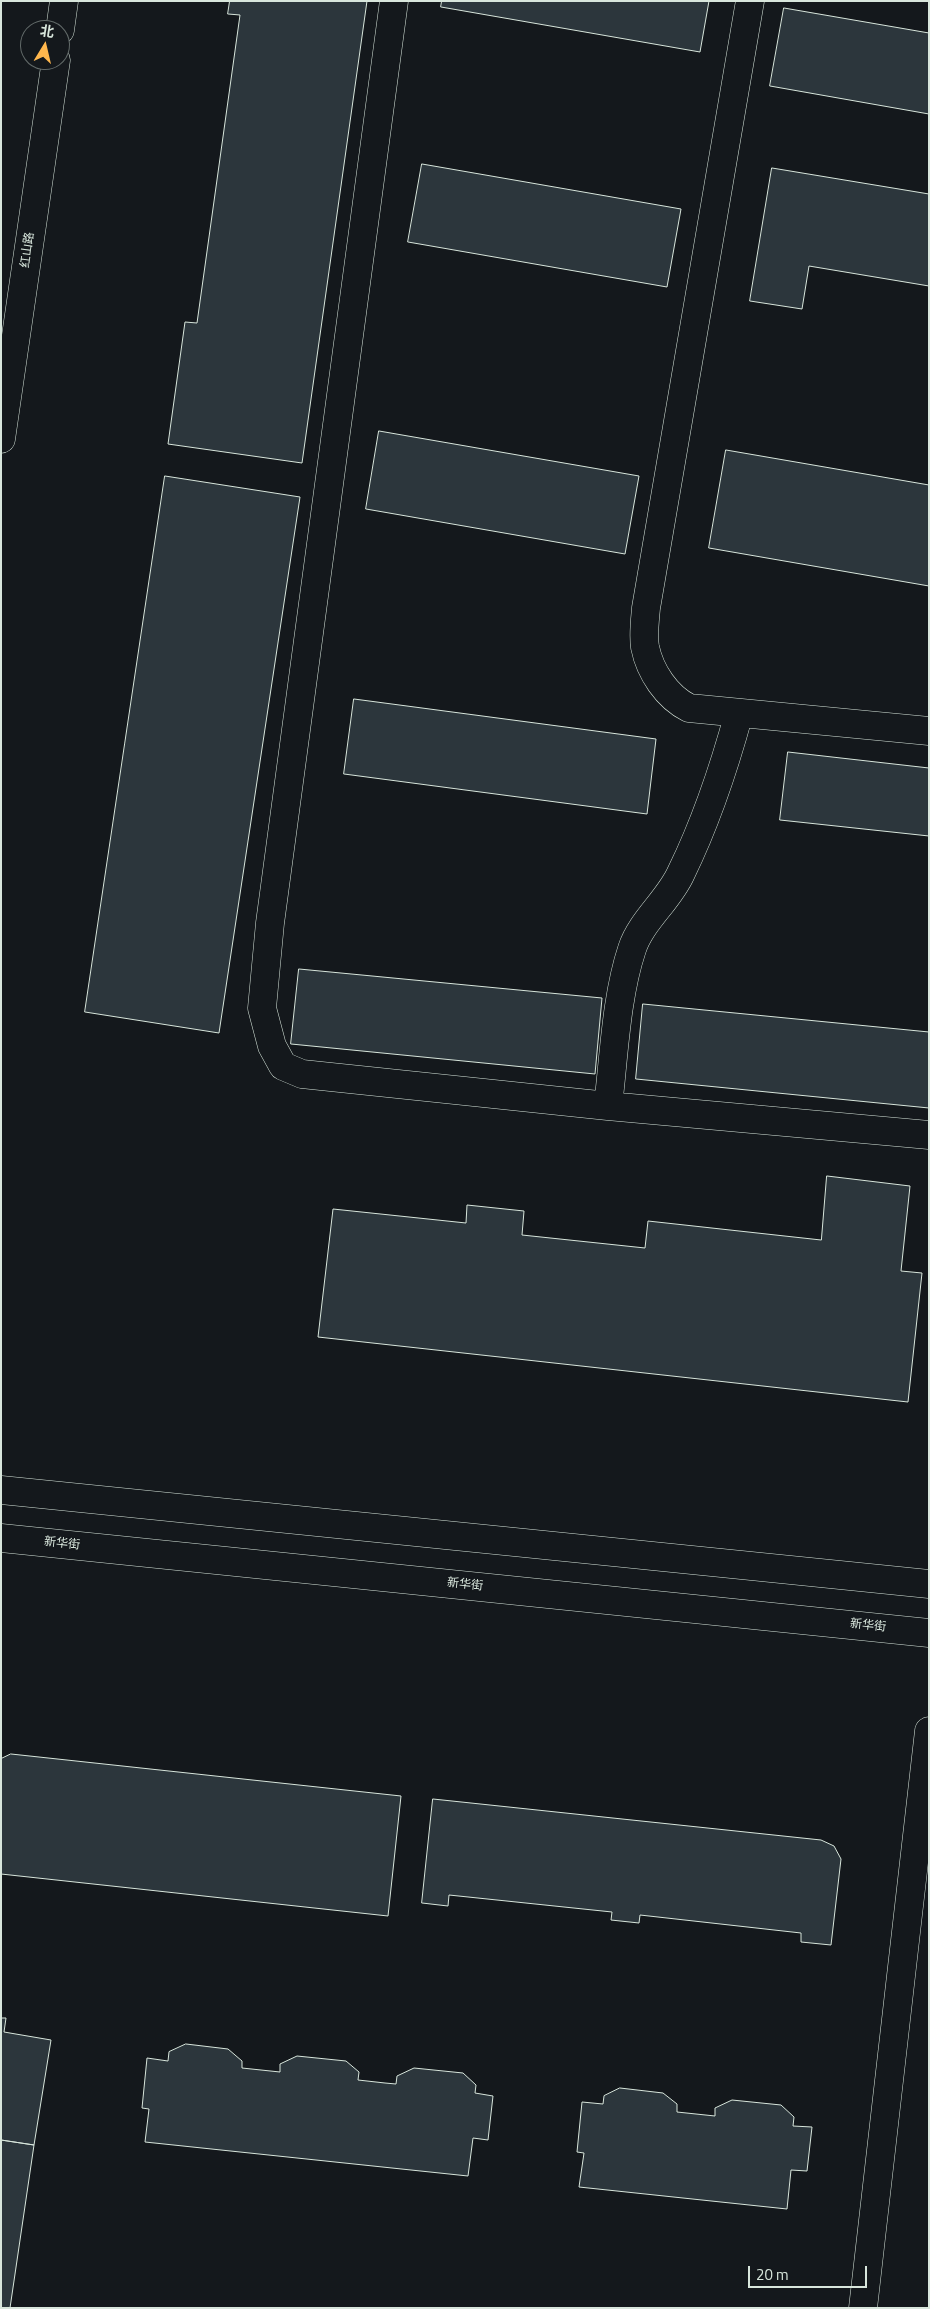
<!DOCTYPE html>
<html>
<head>
<meta charset="utf-8">
<style>
  body { margin:0 }
  #map { position:relative; width:930px; height:2309px; overflow:hidden; background:#14181c; font-family:"Titillium Web","Noto Sans SC",sans-serif }
  canvas { display:block }
  .frame { position:absolute; inset:0; border:2px solid #d8e6dc; pointer-events:none }
  .north { position:absolute; left:20px; top:20px; width:50px; height:50px; box-sizing:border-box; background:#14181c; border:1px solid #626a69; border-radius:50%; rotate:9deg; font-size:14px; font-weight:700; line-height:20px; text-align:center; color:#d8e6dc }
  .north::after { content:''; display:block; margin:auto; width:18px; height:22px; background:#ffb74d; clip-path:polygon(50% 0,100% 100%,50% 72%,0 100%) }
  .scale { position:absolute; left:748px; top:2266px; width:119px; height:22px; box-sizing:border-box; border:2px solid #d8e6dc; border-top:0; padding-left:6px; font-size:15px; line-height:18px; white-space:nowrap; color:#d8e6dc; -webkit-text-stroke:4px #14181c; paint-order:stroke }
</style>
</head>
<body>
<div id="map">
<canvas width="930" height="2309"></canvas>
<div class="frame"></div>
<div class="north">北</div>
<div class="scale">20 m</div>
</div>
<script>
const context = document.querySelector('canvas').getContext('2d');
context.lineJoin = 'round';
function paint(path, color) {
  context.fillStyle = color;
  context.fill(path, 'evenodd');
}
function stroke(path, color, width, dash) {
  context.strokeStyle = color;
  context.lineWidth = width;
  context.lineCap = dash ? 'butt' : 'round';
  context.setLineDash(dash || []);
  context.stroke(path);
}
function drawText(font, color, halo, rows, align = 'center') {
  context.font = font + ' "Titillium Web","Noto Sans SC",sans-serif';
  context.lineWidth = 4;
  context.setLineDash([]);
  context.textBaseline = 'middle';
  context.strokeStyle = halo;
  context.fillStyle = color;
  for (const [text, x, y, turn = 0] of rows) {
    context.save();
    context.translate(x, y);
    context.rotate((+turn || 0) * Math.PI / 180);
    context.textAlign = isNaN(turn) ? turn : align;
    if (halo) context.strokeText(text, 0, 0);
    context.fillText(text, 0, 0);
    context.restore();
  }
}
const building = new Path2D(`
  M230,1H367L302,463L168,444L185,322L197,323L240,15L228,14Z
  M442,1H709L700,52L441,7Z
  M784,8L929,33V114L770,86Z
  M422,164L681,209L667,287L408,242Z
  M772,168L929,194V286L809,266L802,309L750,301Z
  M379,431L639,476L625,554L366,509Z
  M726,450L929,485V586L709,548Z
  M165,476L300,497L219,1033L85,1012Z
  M354,699L656,739L647,814L344,774Z
  M788,752L929,768V836L780,820Z
  M299,969L602,998L595,1074L291,1044Z
  M643,1004L929,1032V1108L636,1079Z
  M827,1176L910,1186L901,1271L922,1273L908,1402L318,1337L333,1209L466,1223L467,1205L524,1211L522,1235L645,1248L648,1221L821,1240Z
  M11,1754L401,1796L388,1916L1,1874V1759Z
  M433,1799L821,1840L834,1846L841,1859L831,1945L801,1942V1933L640,1915L639,1923L611,1920L612,1912L449,1895L448,1906L422,1903Z
  M1,2018H6L4,2032L51,2040L34,2145L1,2140Z
  M186,2044L228,2049L242,2061V2068L280,2072V2064L297,2056L346,2061L359,2072L358,2080L385,2083L396,2084L397,2076L414,2068L463,2073L476,2085L475,2093L493,2096L488,2140L473,2138L468,2176L145,2142L149,2109L142,2108L147,2058L168,2061L169,2052Z
  M620,2088L663,2093L677,2104V2112L715,2116V2108L732,2100L781,2105L794,2117L793,2126L812,2127L807,2171L791,2170L787,2209L579,2187L584,2153L577,2152L582,2102L603,2104L604,2096Z
  M1,2140L34,2145L10,2308H1Z`);
paint(building, '#2c363c');
stroke(building, '#d8e6dc', 1);
const minor = new Path2D(`
  M394,1L270,923L262,1008L272,1046L283,1066L302,1074L608,1106L929,1135
  M750,1L646,608C645,620 643,635 645,647C650,672 667,697 689,708L929,731
  M60,30L64,1
  M1,439L56,60
  M608,1106C614,1056 616,997 632,949C641,921 669,900 681,873C706,822 724,768 739,713
  M863,2308L929,1731`);
const major = new Path2D(`
  M1,1490L929,1584
  M1,1538L929,1633`);
stroke(minor, '#d8e6dc', 29);
stroke(major, '#d8e6dc', 29);
stroke(minor, '#14181c', 28);
stroke(major, '#14181c', 28);
drawText('12px', '#d8e6dc', '#14181c', [
  ["红山路",28,250,-82],
  ["新华街",62,1544,6],
  ["新华街",465,1585,6],
  ["新华街",868,1626,6]
]);
</script>
</body>
</html>
